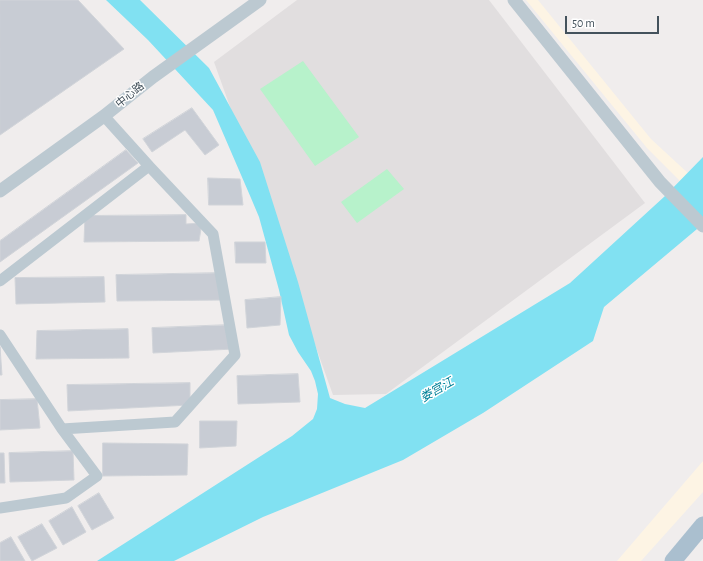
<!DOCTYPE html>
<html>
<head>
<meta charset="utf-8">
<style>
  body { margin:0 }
  #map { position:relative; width:703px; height:561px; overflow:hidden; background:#f0eded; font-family:"Alegreya Sans",sans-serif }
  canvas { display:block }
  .scale { position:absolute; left:565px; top:16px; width:94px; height:18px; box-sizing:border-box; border:2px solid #44525c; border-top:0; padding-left:5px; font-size:12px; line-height:14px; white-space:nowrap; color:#44525c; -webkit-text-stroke:3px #fff; paint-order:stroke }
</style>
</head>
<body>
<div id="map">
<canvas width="703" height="561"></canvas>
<div class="scale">50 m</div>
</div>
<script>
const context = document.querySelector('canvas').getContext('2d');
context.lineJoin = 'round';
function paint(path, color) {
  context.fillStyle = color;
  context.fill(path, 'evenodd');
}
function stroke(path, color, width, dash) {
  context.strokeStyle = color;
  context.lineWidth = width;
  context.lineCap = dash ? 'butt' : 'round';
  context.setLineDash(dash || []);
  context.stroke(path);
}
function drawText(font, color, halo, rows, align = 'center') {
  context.font = font + ' "Alegreya Sans","Noto Sans SC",sans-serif';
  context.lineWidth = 3;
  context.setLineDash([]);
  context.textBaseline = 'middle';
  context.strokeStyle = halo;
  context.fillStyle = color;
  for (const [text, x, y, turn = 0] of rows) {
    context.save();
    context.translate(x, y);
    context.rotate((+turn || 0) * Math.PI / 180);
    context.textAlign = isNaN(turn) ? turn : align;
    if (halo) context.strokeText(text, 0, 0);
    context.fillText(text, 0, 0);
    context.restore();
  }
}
paint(new Path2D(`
  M526,0H538L651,139L703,187V204L647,148Z
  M703,461V492L641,561H617Z`), '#fdf4e4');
paint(new Path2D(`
  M297,0H489L645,203L386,394L333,395L214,62Z`), '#e1dedf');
paint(new Path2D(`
  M303,61L359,137L315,166L260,89Z
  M387,169L404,189L357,223L341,202Z`), '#b7f2cb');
paint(new Path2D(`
  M106,0H140L209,68L260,162L298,282L330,398L345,404L365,408L570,283L665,196L703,157V224L604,307L593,341L483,413L403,460L263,517L174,561H97L292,436L313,419L317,409L318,394L315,381L311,371L298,352L289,335L279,290L259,217L251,198L213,110L148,40Z`), '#81e1f2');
const building = new Path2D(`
  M0,0H78L124,49L0,135Z
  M192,108L219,145L205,155L185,130L152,152L143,139Z
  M126,150L138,163L0,262V241Z
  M208,178L240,179L243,205H209Z
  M186,215V224L202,223L199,241L84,242L85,216Z
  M235,242H265L266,263H236Z
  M220,273L225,300L117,301L116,275Z
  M104,277L105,302L16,304L15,278Z
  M281,297L280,325L247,328L245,300Z
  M229,325L234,349L153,353L152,328Z
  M128,329L129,358L36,359L37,331Z
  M0,347L2,375H0Z
  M298,374L300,402L238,404L237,376Z
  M190,383V405L68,411L67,385Z
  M37,399L40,428L0,430V400Z
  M200,421H237L236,446L200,448Z
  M103,443L188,444L187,475L103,476Z
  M73,451L74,480L10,482L9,453Z
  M0,453H4L5,483H0Z
  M99,493L114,518L92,530L78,506Z
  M72,507L86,532L63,545L49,521Z
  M42,524L57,548L32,561L18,537Z
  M11,537L25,561H0V543Z`);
paint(building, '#c8ccd4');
stroke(building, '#d1d4d9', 1);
stroke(new Path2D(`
  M104,116L149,166
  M0,281L149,166L213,234L235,355L175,422L62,429
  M0,335L62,429L97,476L66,498L0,508`), '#bcc9d1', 11);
stroke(new Path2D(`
  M514,0L660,182L703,226
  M0,191L104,116L153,77L260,0`), '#bcc9d1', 13);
stroke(new Path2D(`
  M673,561L703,525`), '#aabfcf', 17);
drawText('11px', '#44525c', '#fff', [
  ["中心路",130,95,-39]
]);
drawText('italic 12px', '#048299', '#fff', [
  ["娄宫江",437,390,-30]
]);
</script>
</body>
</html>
